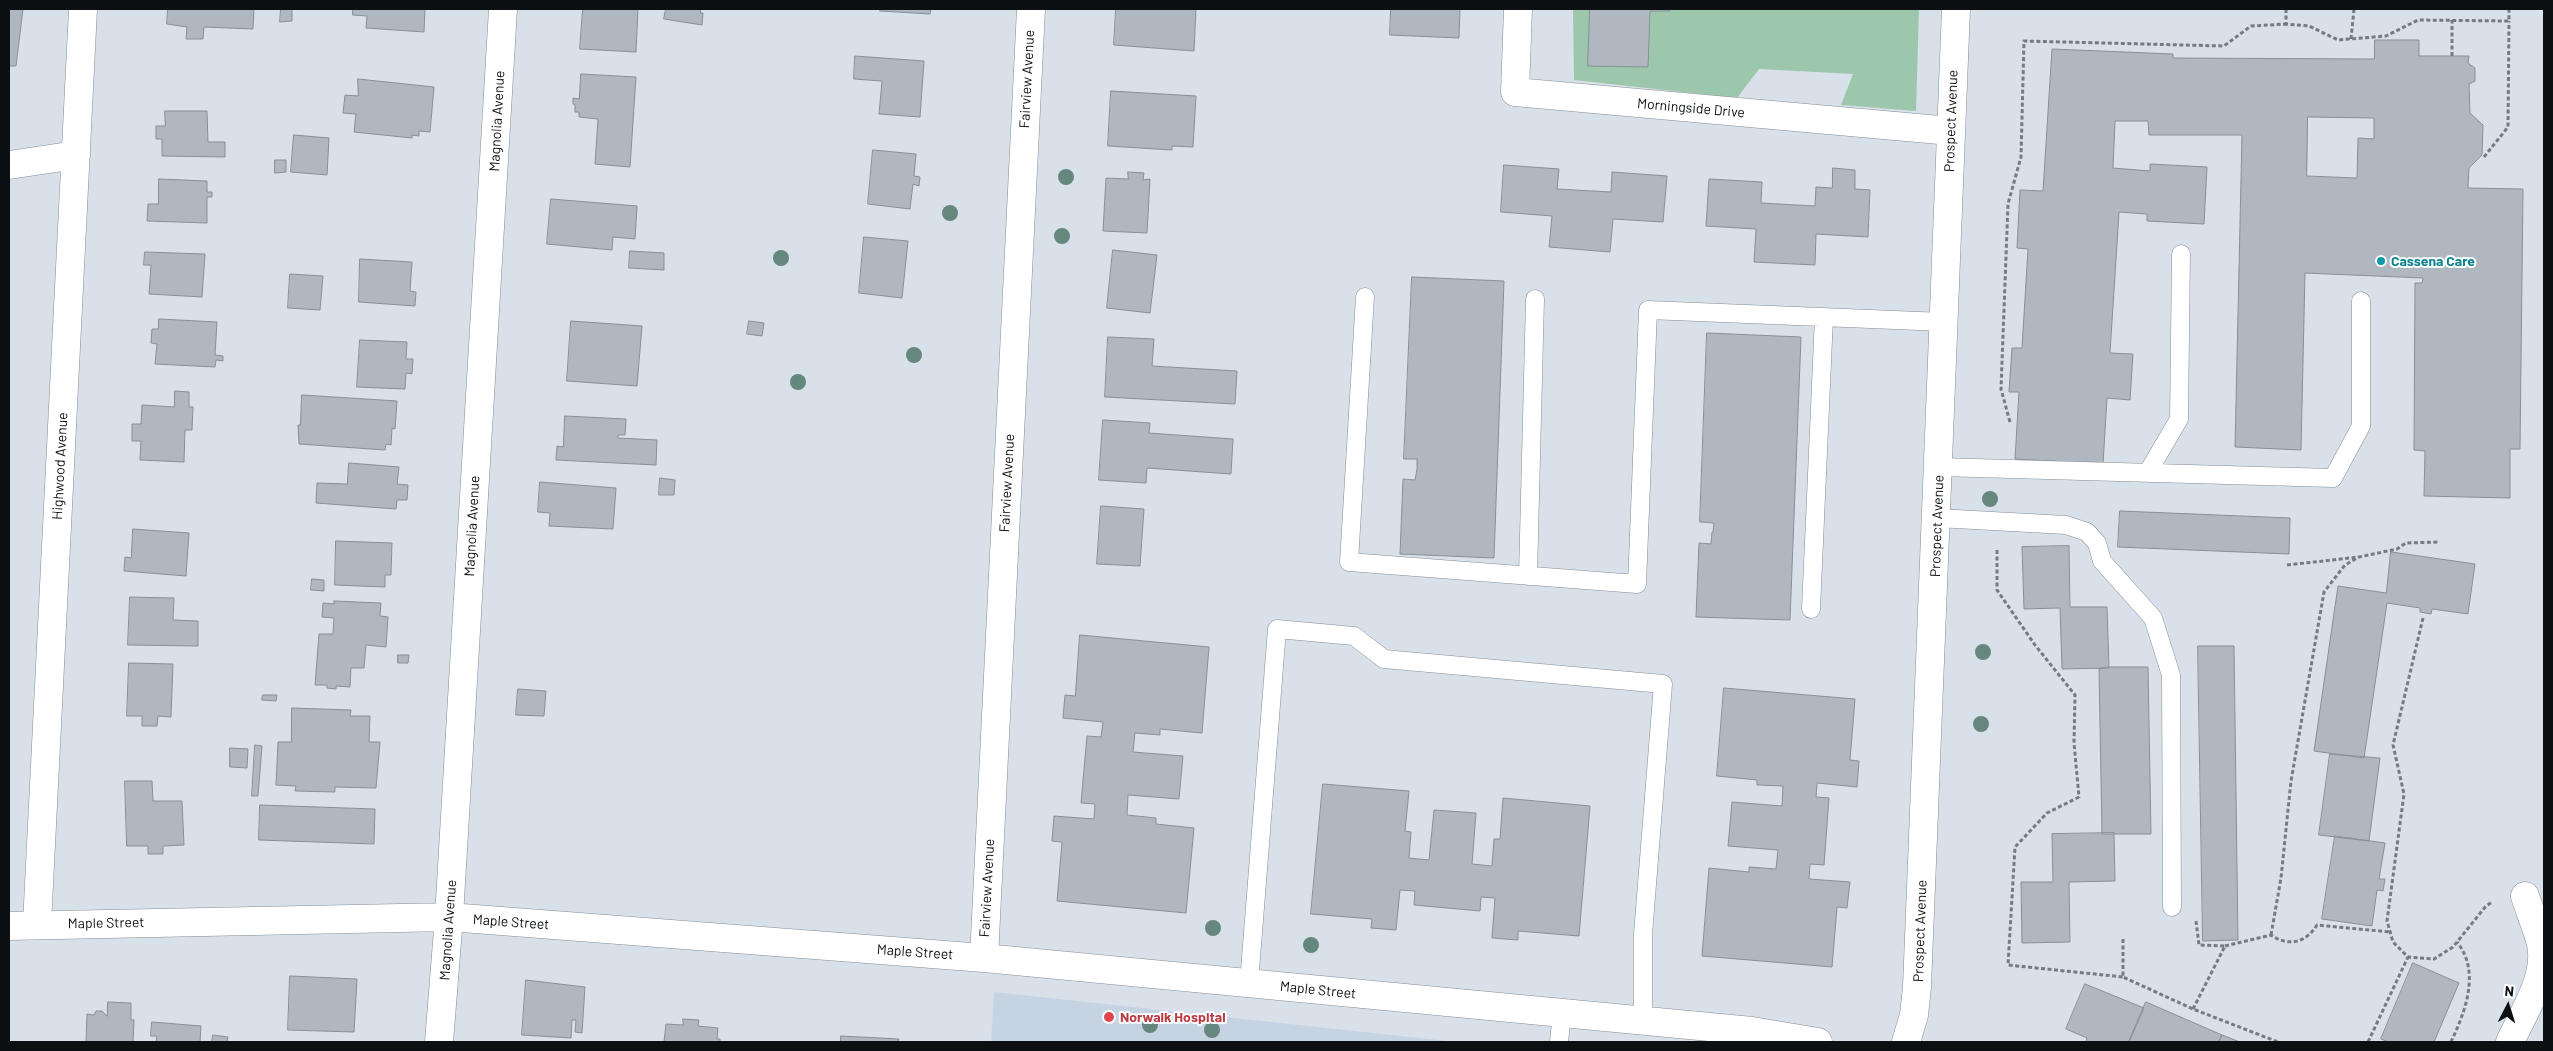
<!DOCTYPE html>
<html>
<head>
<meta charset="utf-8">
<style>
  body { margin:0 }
  #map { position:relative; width:2553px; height:1051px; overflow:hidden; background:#d8e0e9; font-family:Barlow,sans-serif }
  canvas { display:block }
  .frame { position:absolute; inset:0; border:10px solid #0d1013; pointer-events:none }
  .north { position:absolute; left:2483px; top:981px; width:50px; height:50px; -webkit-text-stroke:4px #fff; paint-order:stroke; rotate:5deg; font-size:14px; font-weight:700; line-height:20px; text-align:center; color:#0d1013 }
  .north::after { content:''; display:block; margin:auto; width:18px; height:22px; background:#0d1013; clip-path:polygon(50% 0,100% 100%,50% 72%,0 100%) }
</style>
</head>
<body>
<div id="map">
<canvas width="2553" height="1051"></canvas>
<div class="frame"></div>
<div class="north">N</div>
</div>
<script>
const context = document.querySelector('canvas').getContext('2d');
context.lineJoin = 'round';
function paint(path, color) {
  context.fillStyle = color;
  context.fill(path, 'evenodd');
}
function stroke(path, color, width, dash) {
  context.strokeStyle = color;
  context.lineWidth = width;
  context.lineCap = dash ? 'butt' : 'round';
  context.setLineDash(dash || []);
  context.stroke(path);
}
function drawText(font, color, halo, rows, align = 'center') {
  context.font = font + ' Barlow,sans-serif';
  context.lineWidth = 4;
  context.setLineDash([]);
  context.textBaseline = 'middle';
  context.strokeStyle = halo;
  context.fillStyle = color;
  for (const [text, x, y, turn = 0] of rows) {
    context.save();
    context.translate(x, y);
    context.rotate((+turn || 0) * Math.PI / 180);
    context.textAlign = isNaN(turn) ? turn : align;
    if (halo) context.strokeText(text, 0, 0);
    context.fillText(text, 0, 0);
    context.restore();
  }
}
paint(new Path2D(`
  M994,992L1456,1042H991Z`), '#c6d3e2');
paint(new Path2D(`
  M1573,9H1919L1916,111L1841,105L1853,74L1759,69L1737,98L1574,80Z`), '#9dc7ad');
const building = new Path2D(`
  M9,9H23L16,66H9Z
  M168,9H254L253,29L204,27L203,39H186L187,27L167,24Z
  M281,9H292V21L280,22Z
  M353,9H425L424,32L366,28L367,16L353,15Z
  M583,9H638L636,52L580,49Z
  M666,9H701L700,13H703L702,25L664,19Z
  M880,9H931L930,14L880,11Z
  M1116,9H1196L1194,51L1114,45Z
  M1391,9H1460L1459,38L1390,35Z
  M1590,9H1670V11H1650L1648,67L1588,66Z
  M2375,40H2419V56H2469L2468,63L2475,68V81L2469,84L2470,113L2483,125L2482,155L2469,168L2468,188L2523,189L2520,449H2510V498L2424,496L2425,451L2414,450L2415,283H2422L2423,278L2305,273L2301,450L2235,447L2242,135H2149L2148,121H2115L2113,168L2150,171V164L2207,167L2204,224L2147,221V214L2119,212L2110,353L2133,354L2130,400L2107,398L2103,464L2015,459L2019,392H2009L2012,348H2022L2028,249L2017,248L2020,190L2043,191L2052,49L2173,54V58L2374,59ZM2308,117L2374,118V139L2358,138L2357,178L2307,176Z
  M855,56L924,61L920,117L879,114L882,81L854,79Z
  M581,74L636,77L630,167L595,164L598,119L579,117V112H575V105L573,104V98L579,99Z
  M358,79L434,87L430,132L419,131V136L412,135V138L354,132L356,114L343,113L345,95L358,96Z
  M1111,91L1196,96L1193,147L1172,146V150L1108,146Z
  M165,111H207L208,142H225V157L162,156V139H156V126H165Z
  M294,135L329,138L327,175L291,172Z
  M873,150L916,154L914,176L920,177L919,186L913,184L910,209L868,204Z
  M275,160H286V172L275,173Z
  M1504,165L1559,169L1557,189L1611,192L1612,172L1667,176L1663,222L1613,219L1610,252L1549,247L1552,216L1501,212Z
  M1833,168L1855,170V189L1870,190L1868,237L1816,234L1815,265L1754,262L1756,229L1706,226L1709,179L1762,182L1761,203L1815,206L1816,187L1832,188Z
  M1128,172L1144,173L1143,180L1150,179L1147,233L1103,231L1106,178L1128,179Z
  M159,179L207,181V192H212V197H207V223L147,221L148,204H158Z
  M551,199L637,206L635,239L613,237L612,250L547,244Z
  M864,237L908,241L902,298L859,293Z
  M1113,250L1157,255L1150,313L1107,308Z
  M630,251L664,253V270L629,268Z
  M145,252L205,254L202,297L149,294L151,265H144Z
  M360,259L412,262L410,291L416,292L415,306L359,302Z
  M290,274L323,276L320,310L288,308Z
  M1412,277L1504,281L1494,558L1400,554L1403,479L1415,480L1417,469V459H1404Z
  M159,319L217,322L215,355L223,356V361L216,360L215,367L155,364L157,344L151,343L152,329H158Z
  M571,321L642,326L637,386L567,381Z
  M749,321L764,323L762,336L747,334Z
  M1707,333L1801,337L1790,620L1696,617L1699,543L1711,544L1712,532H1713L1714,523L1700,522Z
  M1108,337L1154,339L1152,366L1237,371L1235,404L1105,397Z
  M360,340L407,342L406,359H413L412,374L406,373L405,389L357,387Z
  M175,391L189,392V407H193L192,430H185L184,462L140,460L141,441H132V424H141L142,405L174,407Z
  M302,395L397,401L395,429L392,428L391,445L386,444L385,450L299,444L298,425H300Z
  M565,416L626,419L625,435H618V438L657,440L656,465L556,460L557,446L563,447Z
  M1103,420L1150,423L1149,433L1233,439L1231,474L1147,468L1146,483L1099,480Z
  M349,463L399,467L397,484L408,485L407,500H397L396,509L316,503L317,483L347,484Z
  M660,478L675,480L674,495H659Z
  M540,482L616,488L613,529L549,526L550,513L538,512Z
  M1101,506L1144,509L1140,566L1097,564Z
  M2120,511L2290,518L2289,554L2118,547Z
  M133,529L189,533L186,576L124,571L125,557L131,558Z
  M336,541L392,543L391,575H385V587L335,585Z
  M2069,546L2070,607H2107L2109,668L2062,669L2060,608L2024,609L2022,547Z
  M2391,552L2475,564L2468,614L2432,609L2431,614L2420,612V608L2387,603L2364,758L2314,751L2338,586L2386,593Z
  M312,579L324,580V591L311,590Z
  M130,597L174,598L173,620L198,621V646L128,645Z
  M334,601L381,603L380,616L388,617L386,647L366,645L364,668H351L350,687L336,686V689L327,688V685H315L319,634H333L334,618L322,617L323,603L334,604Z
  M1080,635L1209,647L1202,733L1160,729V735L1135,733L1133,752L1183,756L1179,799L1128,795L1127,815L1156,818V824L1194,828L1186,913L1057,901L1062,842L1052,841L1054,816L1094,819L1095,804L1081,803L1087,736L1101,737L1103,722L1063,718L1065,695L1075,696Z
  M2198,646H2234L2238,940L2203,941Z
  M398,655H409L408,663H398Z
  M129,663L173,664L171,717L158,716L157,726H142V716H127Z
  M2108,667H2148L2151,834H2102L2099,669Z
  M1724,688L1855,699L1850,760L1859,761L1857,787L1817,783L1816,797L1829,798L1824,865L1810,864L1809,879L1850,882L1847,908L1837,907L1832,967L1702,956L1709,868L1749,872V867L1776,869L1778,850L1728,846L1732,802L1782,806L1783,786L1757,785V780L1717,776Z
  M518,689L546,691L544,716L516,715Z
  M263,695H277L276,701L262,700Z
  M292,708L351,710L350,716H370L369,742H380L376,788L335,787V792L295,791L296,786L276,785L278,742H291Z
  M255,745L262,746L258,796H252Z
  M230,748L248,749L247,768L230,767Z
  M2330,754L2380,758L2369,841L2319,835Z
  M125,781H152L153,801H182L184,845L163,846V854H148V846H127Z
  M1323,784L1409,791L1405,831L1411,832L1409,858L1429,860L1434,810L1476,813L1472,864L1492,866L1494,839H1500L1503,798L1590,806L1579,936L1518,931V940L1492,938L1495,898L1481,897L1480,911L1414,905L1415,891L1400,890L1396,930L1371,928L1372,919L1311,914Z
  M260,805L375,809L374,844L259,840Z
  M2114,833L2115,881L2069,882L2070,942L2022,943L2021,882H2053L2052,834Z
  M2335,836L2385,843L2379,879H2385L2383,891L2377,890L2372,926L2322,919Z
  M2413,963L2459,983L2434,1042H2389L2381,1039Z
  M290,976L357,979L354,1032L288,1030Z
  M526,980L585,987L582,1033L575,1032L576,1020H572L571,1038L522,1035Z
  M2085,984L2144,1008L2129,1042H2086L2087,1038L2066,1029Z
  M108,1002L131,1003V1020H134L133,1042H86L87,1014L94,1015L96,1011H102L107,1016Z
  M2146,1002L2222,1035L2219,1042H2129Z
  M683,1019L699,1020L698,1026L718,1028L717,1039H720V1042H664L666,1024L683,1025Z
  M152,1022L201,1026L200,1042H156L157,1036H151Z
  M213,1035L228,1037L227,1042H212Z
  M2222,1035L2240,1042H2219Z
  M841,1036L899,1039L898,1042H841Z`);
paint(building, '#afb7c0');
stroke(building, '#888f98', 1);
const lane = new Path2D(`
  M1365,297L1349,562L1637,584L1648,310L1944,322
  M1939,467L2333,478L2361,426V301
  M2148,472L2179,419L2181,254
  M1937,518L2066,525L2087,532L2097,543L2102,561L2153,618L2171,675L2172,907
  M1528,576L1535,299
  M1811,609L1824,317
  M1249,983L1277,629L1354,636L1384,659L1663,684L1643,934V1022
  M1559,1042L1562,1014`);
const street = new Path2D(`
  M1518,9L1515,92L1951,131
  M9,165L76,155
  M37,924L83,9
  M9,926L449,917L984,958L1752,1031L1818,1042
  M984,958L1031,9
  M439,1042L449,917L503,9
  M1906,1042L1914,1015L1917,987L1956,9
  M2510,1042C2523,1013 2548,977 2541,944C2537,928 2530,912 2525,896`);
stroke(lane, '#848c94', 19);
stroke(street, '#848c94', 29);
stroke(new Path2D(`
  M2286,9V24L2309,26L2338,40L2386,36L2418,20L2509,21V9
  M2351,39L2354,9
  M2452,56V20
  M2484,157L2508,127L2509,21
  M2010,422L2001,389L2008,204L2021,157L2024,41L2224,46L2251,26L2286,24
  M1997,550V590L2035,645L2075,695L2074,743L2079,797L2047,813L2015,847L2008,965L2123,977
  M2287,565L2359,557L2397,549L2406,543L2439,542
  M2423,618L2393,745L2404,794L2387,921L2393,942L2408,957L2434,959L2453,947L2486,906L2492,902
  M2271,935L2281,878L2291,781L2324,592L2345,565L2359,557
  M2123,939V977L2193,1009L2278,1042
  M2225,946L2271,935C2288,947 2306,943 2317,925L2390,932
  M2193,1009L2225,946L2199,945L2196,921
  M2368,1042L2408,957
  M2451,1042C2465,1012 2481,972 2457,942`), '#767b82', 3, [4, 2.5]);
stroke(lane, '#fff', 18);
stroke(street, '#fff', 28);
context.fillStyle = '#66877d';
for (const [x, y] of [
  [1066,177],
  [950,213],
  [1062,236],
  [781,258],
  [914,355],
  [798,382],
  [1990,499],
  [1983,652],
  [1981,724],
  [1213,928],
  [1311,945],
  [1150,1025],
  [1212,1030]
]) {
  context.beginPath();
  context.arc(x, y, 8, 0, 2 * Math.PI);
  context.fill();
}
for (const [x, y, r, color] of [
  [2381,261,5,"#0f9aa8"],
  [1109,1017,6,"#e0444e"]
]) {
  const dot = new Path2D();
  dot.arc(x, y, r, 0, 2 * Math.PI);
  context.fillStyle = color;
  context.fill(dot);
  stroke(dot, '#fff', 2);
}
drawText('14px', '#0d1013', '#fff', [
  ["Fairview Avenue",1027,79,-87],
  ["Morningside Drive",1691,108,5],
  ["Magnolia Avenue",497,121,-87],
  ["Prospect Avenue",1951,121,-88],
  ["Highwood Avenue",60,466,-87],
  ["Fairview Avenue",1007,483,-87],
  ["Magnolia Avenue",472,526,-87],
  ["Prospect Avenue",1937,526,-88],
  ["Fairview Avenue",987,888,-87],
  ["Maple Street",511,922,4],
  ["Maple Street",106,923,-1],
  ["Magnolia Avenue",448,930,-86],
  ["Prospect Avenue",1920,931,-88],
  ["Maple Street",915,952,4],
  ["Maple Street",1318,990,6]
]);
drawText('bold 14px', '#0d838f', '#fff', [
  ["Cassena Care",2391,261]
], 'left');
drawText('bold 14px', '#be3a42', '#fff', [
  ["Norwalk Hospital",1120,1017]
], 'left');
</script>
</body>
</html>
